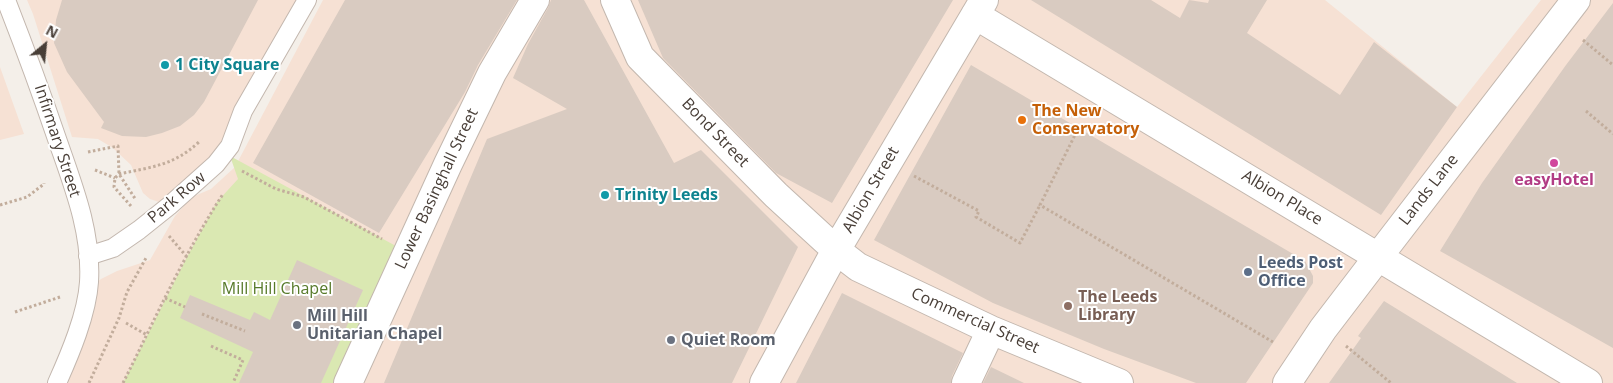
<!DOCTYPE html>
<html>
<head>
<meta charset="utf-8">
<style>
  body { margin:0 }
  #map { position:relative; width:1613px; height:383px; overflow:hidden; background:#f4efe9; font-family:"Open Sans",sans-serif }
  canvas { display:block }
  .north { position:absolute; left:20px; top:20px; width:50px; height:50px; -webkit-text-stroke:4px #fff; paint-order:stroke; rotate:28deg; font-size:14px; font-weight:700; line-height:20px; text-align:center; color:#483e37 }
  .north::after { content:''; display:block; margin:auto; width:18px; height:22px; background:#483e37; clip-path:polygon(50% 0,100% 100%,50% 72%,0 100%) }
</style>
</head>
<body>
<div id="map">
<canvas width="1613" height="383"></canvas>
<div class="north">N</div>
</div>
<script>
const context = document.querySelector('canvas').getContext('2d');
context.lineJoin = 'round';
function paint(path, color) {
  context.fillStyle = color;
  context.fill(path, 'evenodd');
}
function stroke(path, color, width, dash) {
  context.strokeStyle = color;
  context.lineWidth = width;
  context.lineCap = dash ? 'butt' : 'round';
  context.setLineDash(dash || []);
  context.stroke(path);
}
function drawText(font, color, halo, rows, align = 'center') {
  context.font = font + ' "Open Sans",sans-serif';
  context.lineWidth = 4;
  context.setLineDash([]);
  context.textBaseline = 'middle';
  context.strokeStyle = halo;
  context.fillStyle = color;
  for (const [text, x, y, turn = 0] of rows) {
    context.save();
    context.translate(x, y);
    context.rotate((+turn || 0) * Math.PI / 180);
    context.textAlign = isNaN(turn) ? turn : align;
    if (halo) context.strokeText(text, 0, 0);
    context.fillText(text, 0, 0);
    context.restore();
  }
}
paint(new Path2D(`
  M27,0H303L222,148L176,191L159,202L150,199L143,193L131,165L113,148L98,139L72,137L33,14Z
  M323,0H1325L1457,107L1541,0H1613V383H49L80,302L90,288L101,279L117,271L150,260L175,216L192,197L211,189L235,167Z
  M0,67L24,134L0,140Z`), '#f6e1d4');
paint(new Path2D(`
  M230,156L407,252L343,383H123L187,257L217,202L238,179Z`), '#dae8b2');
paint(new Path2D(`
  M62,0H258L204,102L194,115L180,126L162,133L146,137L122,136L101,128L104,122L67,72L54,43L56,20Z
  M345,0H517L478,65L465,92L379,233L253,163Z
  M551,0H584L674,163L701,150L798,247L732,383H384L487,139L567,109L513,78L528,44L548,8Z
  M638,0H953L832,203L776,173L663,58Z
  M1031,0H1151L1180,18L1189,0L1208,3L1209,0H1267L1247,33L1340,95L1374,42L1457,107L1381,215Z
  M1613,3V348L1440,251L1482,183L1566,65Z
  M971,65L1305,261L1313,276V283L1246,383H1196L1104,349L993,303L874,240Z
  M297,260L363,290L321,383H239L253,352L180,318L190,295L250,320L254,312L270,320Z
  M842,293L963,353L952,376L951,383H796Z
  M1384,301L1517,383H1329L1361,338L1358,336Z
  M991,367L1024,383H983Z`), '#d9cbc1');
const lane = new Path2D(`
  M6,0C24,46 41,92 57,139C73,185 92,232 89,282C87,314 70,354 57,383
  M88,256L113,248L139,230L169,206L216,164L230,146L243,111L307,0`);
const street = new Path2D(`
  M615,0L640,57L776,195L836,250L858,267L991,330L1119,383
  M975,15L1588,383
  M348,383L448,164L492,73L535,0
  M764,383L836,250L984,0
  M966,383L991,330
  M1287,383L1323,329L1378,257L1576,0`);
stroke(lane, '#c3b7ae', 20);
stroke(street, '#c3b7ae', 30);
stroke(new Path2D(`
  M1583,40L1613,65
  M1586,111L1613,134
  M1079,127L1040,205L1273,342
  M88,152L118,146L119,174L136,200
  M95,170L115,178
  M242,171L276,189L304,197L382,239
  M914,176L979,211L976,217L1020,243L1040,205
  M0,205L27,197L44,184V183
  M131,206L114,187L115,178L119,174C151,167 173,166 199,142
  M169,236L187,257
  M165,298L185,307
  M15,312L60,297
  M202,314L245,331
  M126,323L147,335
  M211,346L243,360L233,383
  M1346,346L1391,383
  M89,383L119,318L127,292L146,258
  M123,383C155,319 184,254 223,194`), '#c2ad9c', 3, [2.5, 2.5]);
stroke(lane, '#fff', 18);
stroke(street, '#fff', 28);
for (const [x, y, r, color] of [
  [165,65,5,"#0f9aa8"],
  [1022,120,5,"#e8710a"],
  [1554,163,5,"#d1479c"],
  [605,195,5,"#0f9aa8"],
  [1248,272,5,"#5c6f8a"],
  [1068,306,5,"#8d6e63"],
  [297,325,5,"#6b7280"],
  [671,340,5,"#6b7280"]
]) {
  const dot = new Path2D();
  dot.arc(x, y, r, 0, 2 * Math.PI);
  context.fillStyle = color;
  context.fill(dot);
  stroke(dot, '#fff', 2);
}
drawText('bold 16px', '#0d838f', '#fff', [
  ["1 City Square",175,65],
  ["Trinity Leeds",615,195]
], 'left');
drawText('bold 16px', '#c56008', '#fff', [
  ["The New",1032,111],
  ["Conservatory",1032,129]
], 'left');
drawText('16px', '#483e37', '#fff', [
  ["Bond Street",715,133,46],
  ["Infirmary Street",57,141,72],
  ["Lower Basinghall Street",437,189,-65],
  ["Albion Street",871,190,-60],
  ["Lands Lane",1429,190,-52],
  ["Park Row",177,198,-40],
  ["Albion Place",1282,198,31],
  ["Commercial Street",975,321,24]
]);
drawText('bold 16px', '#b23c85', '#fff', [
  ["easyHotel",1554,180]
]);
drawText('bold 16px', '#4e5e75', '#fff', [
  ["Leeds Post",1258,263],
  ["Office",1258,281]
], 'left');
drawText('16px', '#577a2a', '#fff', [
  ["Mill Hill Chapel",277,289]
]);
drawText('bold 16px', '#785e54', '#fff', [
  ["The Leeds",1078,297],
  ["Library",1078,315]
], 'left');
drawText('bold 16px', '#5b616d', '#fff', [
  ["Mill Hill",307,316],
  ["Unitarian Chapel",307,334],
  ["Quiet Room",681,340]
], 'left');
</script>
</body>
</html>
